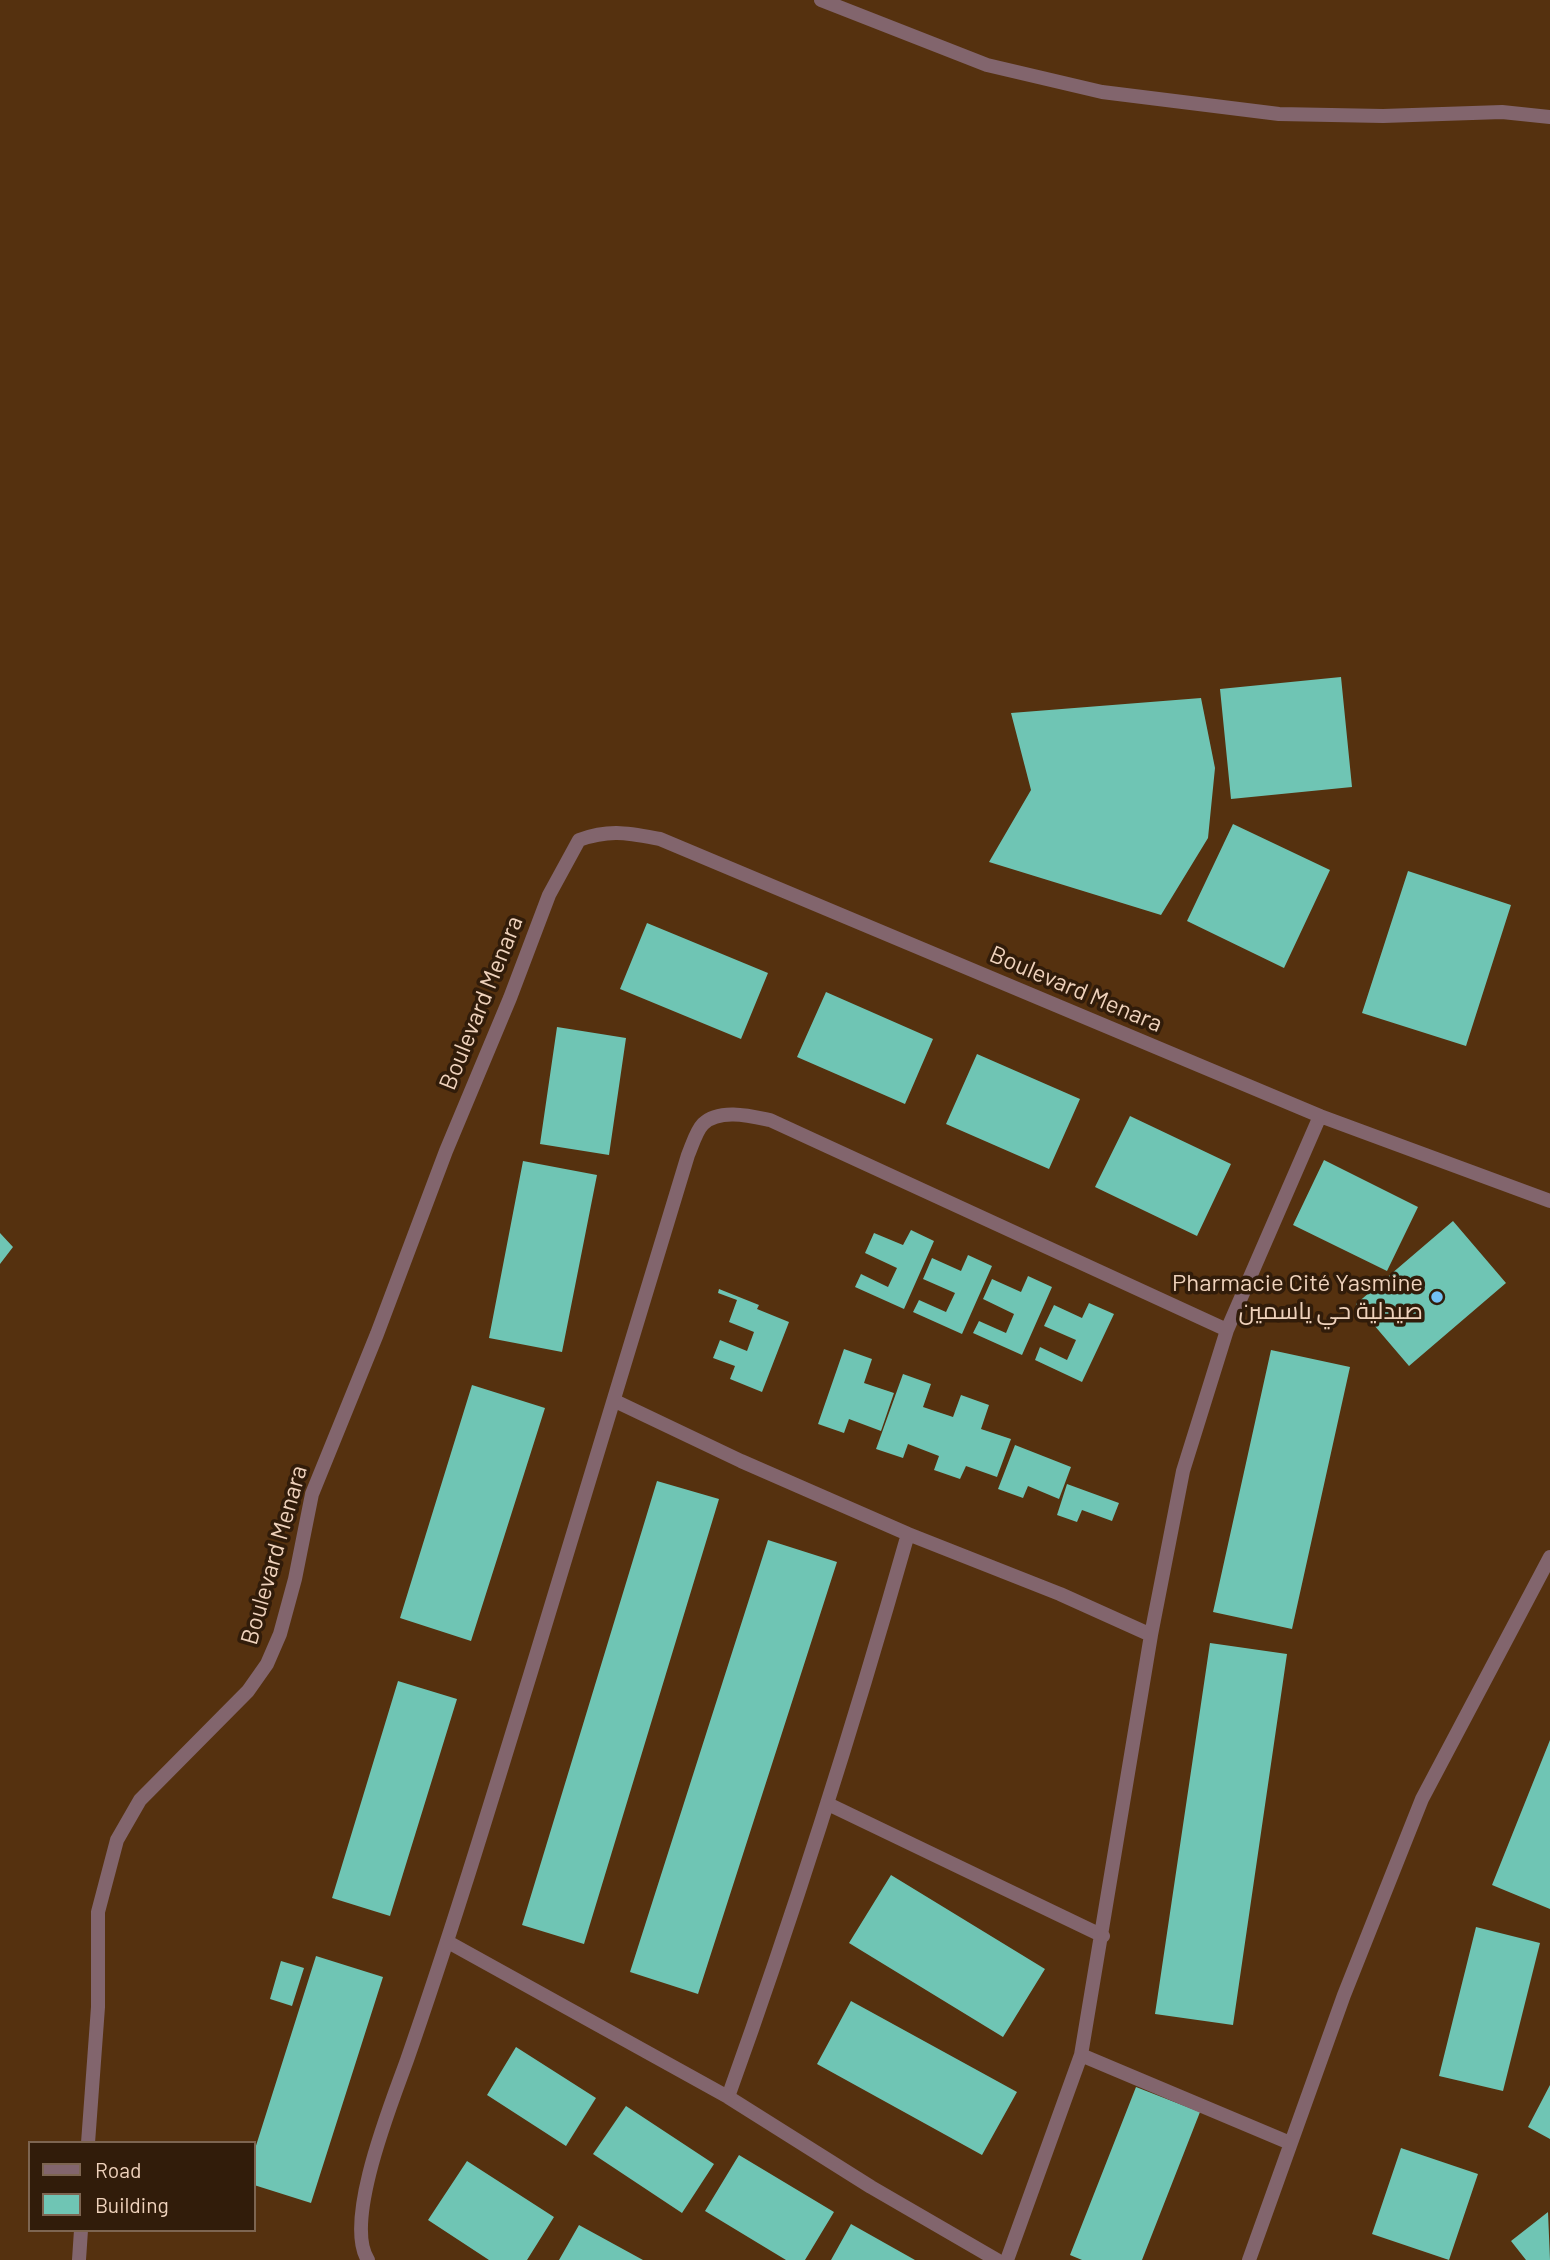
<!DOCTYPE html>
<html>
<head>
<meta charset="utf-8">
<style>
  body { margin:0 }
  #map { position:relative; width:1550px; height:2260px; overflow:hidden; background:#55310f; font-family:Barlow,sans-serif }
  canvas { display:block }
  .legend { position:absolute; left:28px; top:2141px; width:228px; height:91px; box-sizing:border-box; background:#311c0a; border:2px solid #7d6551; margin:0; padding:9px 12px; list-style:none; font-size:21px; color:#efd2bc }
  .legend li { display:flex; align-items:center; gap:14px; height:35px }
  .legend b { width:35px; border:2px solid #7d6551 }
</style>
</head>
<body>
<div id="map">
<canvas width="1550" height="2260"></canvas>
<ul class="legend">
<li><b style="height:9px;background:#82656d"></b>Road</li>
<li><b style="height:19px;background:#6fc5b4"></b>Building</li>
</ul>
</div>
<script>
const context = document.querySelector('canvas').getContext('2d');
context.lineJoin = 'round';
function paint(path, color) {
  context.fillStyle = color;
  context.fill(path, 'evenodd');
}
function stroke(path, color, width, dash) {
  context.strokeStyle = color;
  context.lineWidth = width;
  context.lineCap = dash ? 'butt' : 'round';
  context.setLineDash(dash || []);
  context.stroke(path);
}
function drawText(font, color, halo, rows, align = 'center') {
  context.font = font + ' Barlow,Cairo,sans-serif';
  context.lineWidth = 7;
  context.setLineDash([]);
  context.textBaseline = 'middle';
  context.strokeStyle = halo;
  context.fillStyle = color;
  for (const [text, x, y, turn = 0] of rows) {
    context.save();
    context.translate(x, y);
    context.rotate((+turn || 0) * Math.PI / 180);
    context.textAlign = isNaN(turn) ? turn : align;
    if (halo) context.strokeText(text, 0, 0);
    context.fillText(text, 0, 0);
    context.restore();
  }
}
paint(new Path2D(`
  M1341,677L1352,787L1231,799L1220,689Z
  M1201,698L1215,768L1208,838L1161,915L989,862L1031,790L1011,713Z
  M1233,824L1330,870L1284,968L1187,921Z
  M1408,871L1511,905L1466,1046L1362,1013Z
  M647,923L768,973L741,1039L620,989Z
  M826,992L933,1039L905,1104L797,1057Z
  M557,1027L626,1038L609,1155L540,1144Z
  M977,1054L1080,1099L1049,1169L946,1124Z
  M1130,1116L1231,1164L1197,1236L1095,1187Z
  M1324,1160L1418,1207L1387,1271L1293,1225Z
  M523,1161L597,1175L562,1352L489,1338Z
  M1453,1221L1506,1283L1409,1366L1356,1304Z
  M911,1230L934,1241L904,1309L855,1287L861,1274L888,1287L897,1268L865,1253L874,1233L903,1245Z
  M0,1233L13,1247L0,1264Z
  M968,1255L992,1266L962,1334L913,1312L919,1300L946,1312L955,1293L923,1279L932,1258L961,1271Z
  M1028,1276L1052,1287L1022,1355L973,1333L979,1321L1006,1333L1014,1314L983,1299L992,1279L1021,1292Z
  M719,1289L759,1305L757,1309L789,1322L762,1392L730,1379L735,1366L713,1358L720,1340L747,1351L754,1332L729,1322L737,1300L718,1293Z
  M1089,1303L1114,1314L1082,1382L1035,1360L1040,1347L1067,1360L1076,1340L1044,1326L1054,1305L1082,1318Z
  M844,1349L872,1359L864,1383L894,1393L881,1431L849,1419L844,1433L818,1424Z
  M1271,1350L1350,1367L1292,1629L1213,1612Z
  M903,1374L931,1384L923,1407L953,1417L961,1395L989,1405L981,1429L1011,1439L997,1477L966,1466L960,1479L934,1470L939,1456L908,1444L903,1458L876,1449Z
  M472,1385L545,1408L471,1641L400,1618Z
  M1015,1445L1071,1467L1059,1499L1028,1486L1023,1498L998,1489Z
  M657,1481L719,1499L584,1944L522,1925Z
  M1067,1484L1119,1503L1112,1521L1082,1510L1077,1522L1057,1515Z
  M768,1540L837,1562L698,1994L630,1972Z
  M1210,1643L1287,1654L1233,2025L1155,2014Z
  M398,1681L457,1699L390,1916L332,1898Z
  M1550,1740V1909L1492,1885Z
  M891,1875L1045,1969L1003,2037L849,1943Z
  M1476,1927L1540,1943L1503,2091L1439,2076Z
  M316,1956L383,1977L311,2203L254,2185V2152Z
  M281,1961L304,1968L292,2006L270,1999Z
  M851,2001L1017,2092L982,2155L817,2064Z
  M516,2047L596,2098L566,2146L487,2095Z
  M1550,2085V2139L1528,2127Z
  M1136,2087L1200,2112L1142,2260H1082L1070,2255Z
  M626,2106L714,2164L682,2213L593,2154Z
  M1401,2148L1478,2174L1449,2260L1372,2234Z
  M739,2155L834,2212L805,2260H786L705,2211Z
  M467,2161L554,2217L527,2260H489L428,2220Z
  M1548,2212L1550,2260H1526L1511,2241Z
  M851,2224L915,2260H831Z
  M579,2225L643,2260H559Z`), '#6fc5b4');
stroke(new Path2D(`
  M821,0L987,65L1102,92L1279,114L1383,116L1502,112L1550,117
  M615,1401L741,1461L908,1534L1060,1594L1151,1635
  M828,1804L1103,1936
  M448,1942L728,2097L871,2187L997,2260
  M1081,2055L1290,2143
  M728,2097C795,1911 854,1724 908,1534
  M88,2143L98,2007V1912L117,1840L140,1800L248,1691L267,1664L280,1634L295,1579L312,1494L377,1334L446,1151L510,998L549,895L579,840C610,829 627,833 660,839L1320,1116L1550,1201
  M79,2260L81,2230
  M368,2260C343,2222 392,2102 407,2060C452,1931 491,1802 531,1672C584,1500 637,1328 688,1155C692,1146 696,1131 703,1124C719,1108 751,1116 770,1120L1227,1330
  M1007,2260L1081,2055L1151,1635L1183,1471L1227,1330L1320,1116
  M1249,2260L1344,1995L1422,1799L1550,1557`), '#82656d', 14);
for (const [x, y, r, color] of [
  [1437,1297,7,"#72c1f5"]
]) {
  const dot = new Path2D();
  dot.arc(x, y, r, 0, 2 * Math.PI);
  context.fillStyle = color;
  context.fill(dot);
  stroke(dot, '#311c0a', 2.5);
}
drawText('24px', '#efd2bc', '#311c0a', [
  ["Boulevard Menara",1076,989,23],
  ["Boulevard Menara",481,1003,-68],
  ["Boulevard Menara",274,1555,-74]
]);
drawText('24px', '#efd2bc', '#311c0a', [
  ["Pharmacie Cité Yasmine",1423,1283],
  ["صيدلية حي ياسمين",1423,1311]
], 'right');
</script>
</body>
</html>
